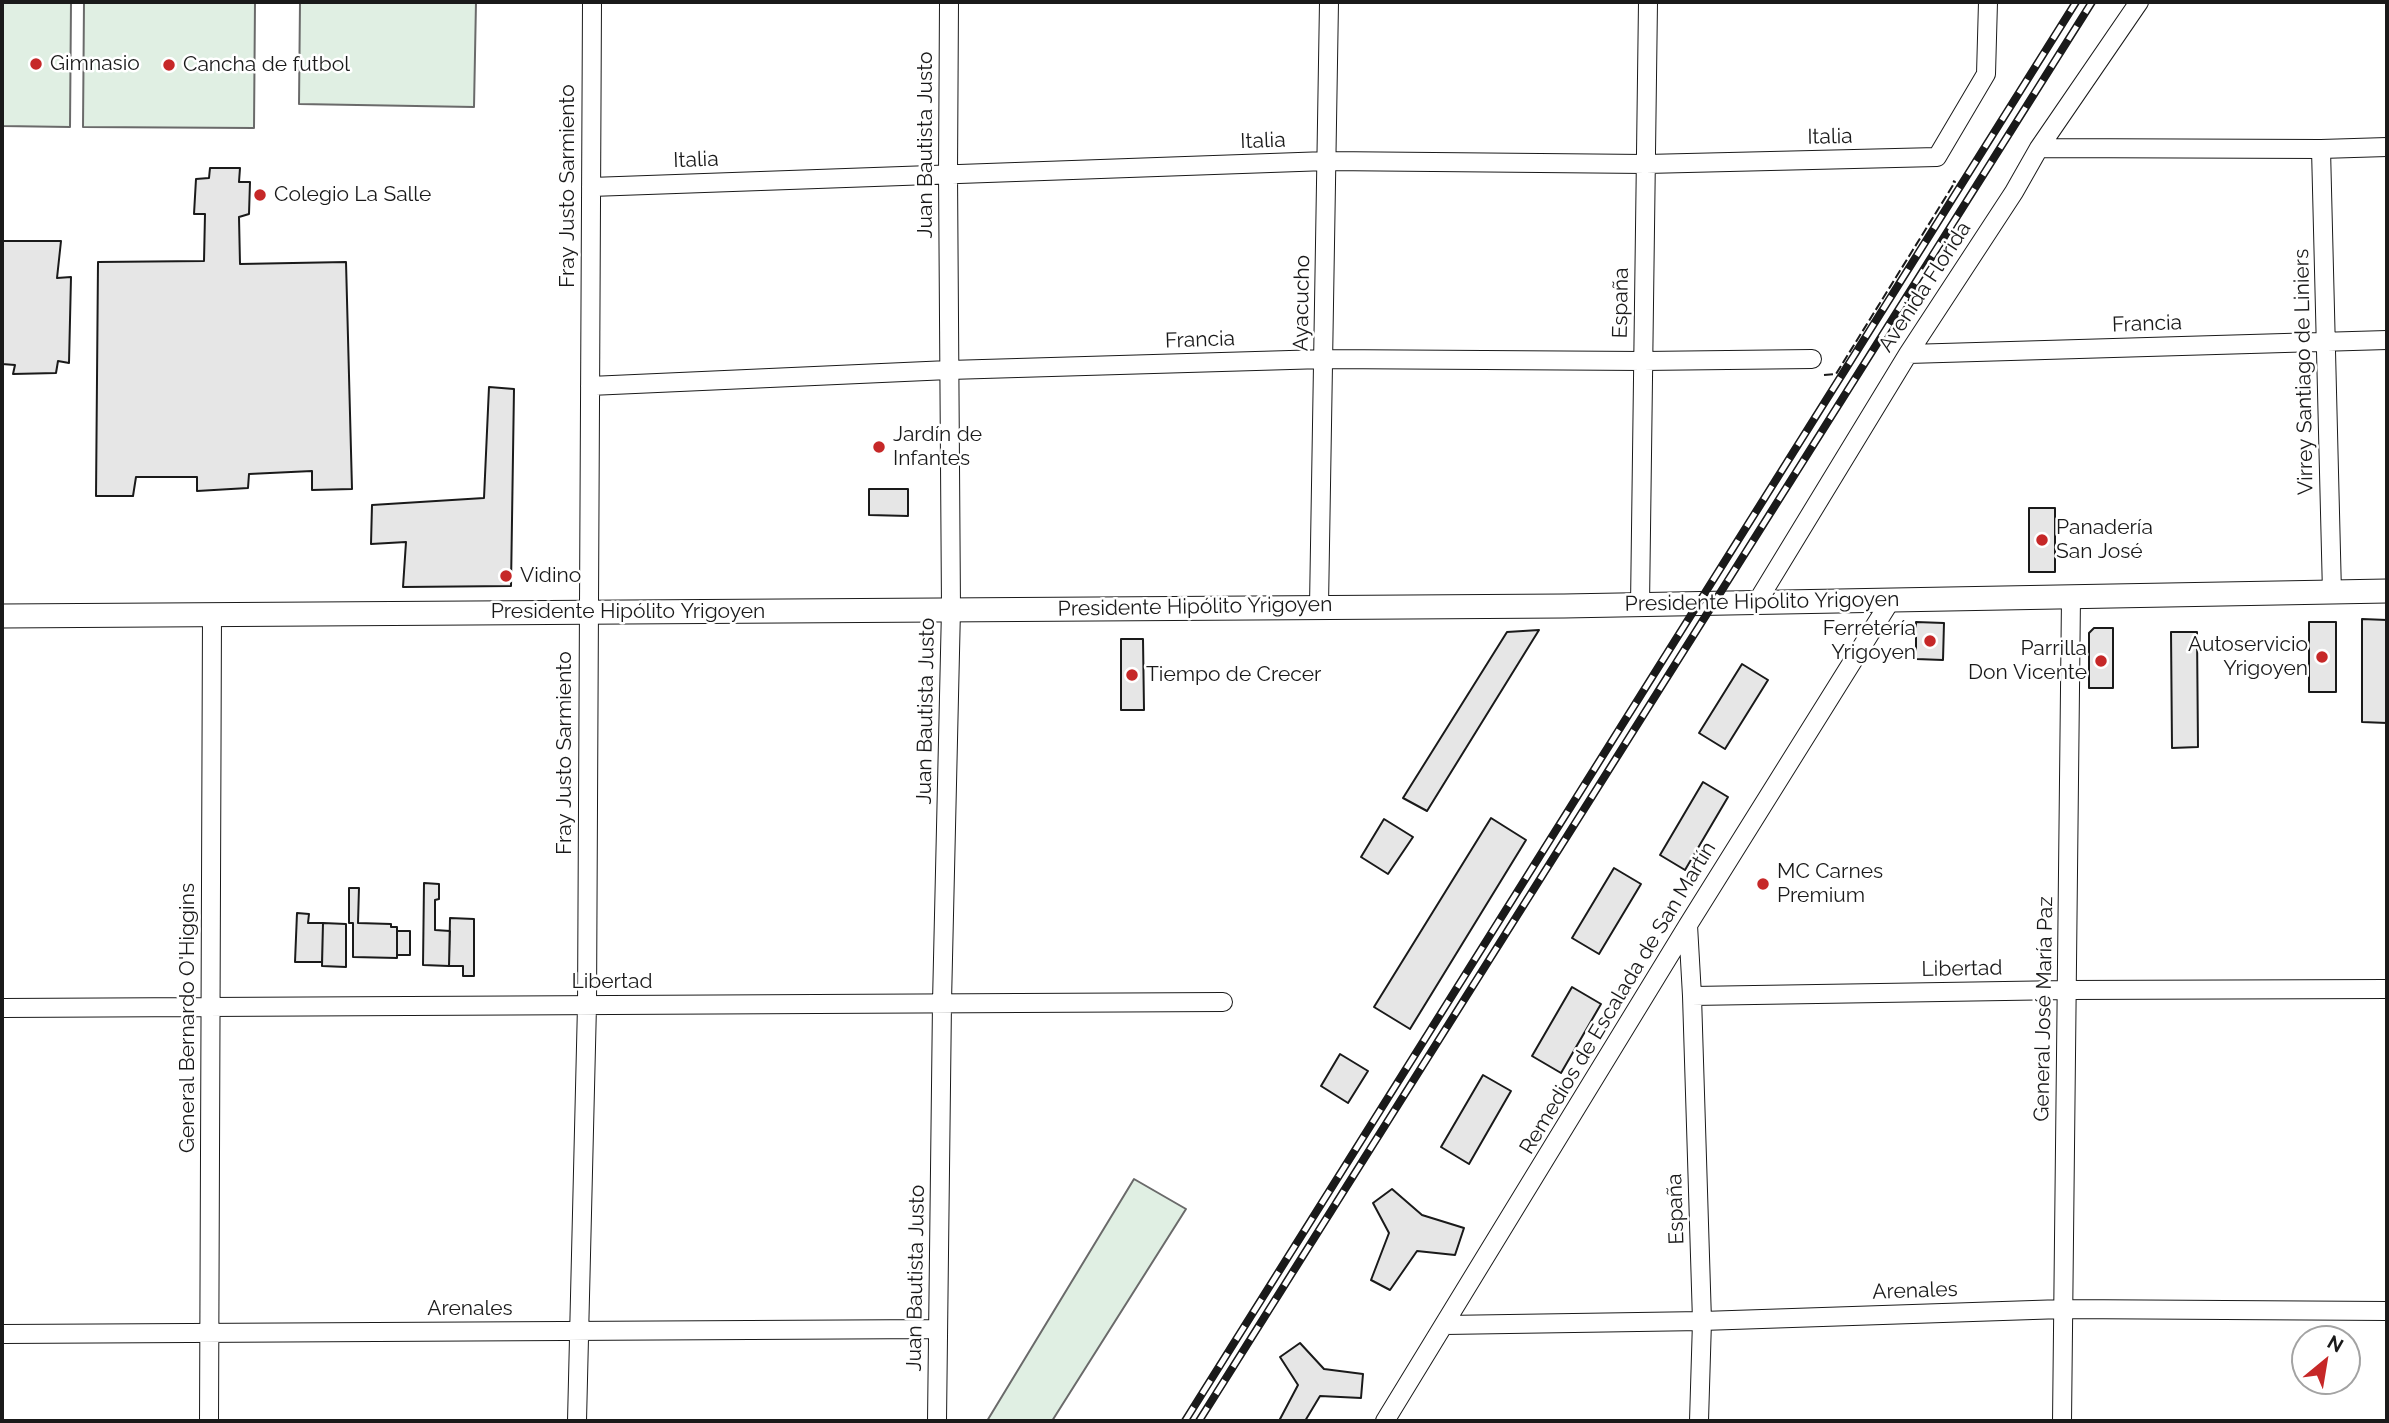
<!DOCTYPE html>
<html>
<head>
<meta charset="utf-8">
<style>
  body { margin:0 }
  #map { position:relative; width:2389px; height:1423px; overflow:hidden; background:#fff; font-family:Raleway,sans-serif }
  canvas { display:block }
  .frame { position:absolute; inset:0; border:4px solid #1a1a1a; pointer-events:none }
  .north { position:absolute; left:2291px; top:1325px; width:70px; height:70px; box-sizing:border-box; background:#fff; border:2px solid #a3a3a3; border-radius:50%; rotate:30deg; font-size:19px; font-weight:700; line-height:28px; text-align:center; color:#1a1a1a }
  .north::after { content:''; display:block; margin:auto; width:24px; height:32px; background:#c62828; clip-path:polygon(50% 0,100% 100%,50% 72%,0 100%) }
</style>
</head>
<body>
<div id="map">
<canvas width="2389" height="1423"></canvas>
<div class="frame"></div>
<div class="north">N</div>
</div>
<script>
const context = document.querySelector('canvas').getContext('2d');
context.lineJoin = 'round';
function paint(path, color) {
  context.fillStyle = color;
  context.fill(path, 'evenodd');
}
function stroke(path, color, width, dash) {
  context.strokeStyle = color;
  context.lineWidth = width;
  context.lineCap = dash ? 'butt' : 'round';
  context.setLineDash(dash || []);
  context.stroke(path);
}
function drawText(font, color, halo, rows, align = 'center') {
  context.font = font + ' Raleway,sans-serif';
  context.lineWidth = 5;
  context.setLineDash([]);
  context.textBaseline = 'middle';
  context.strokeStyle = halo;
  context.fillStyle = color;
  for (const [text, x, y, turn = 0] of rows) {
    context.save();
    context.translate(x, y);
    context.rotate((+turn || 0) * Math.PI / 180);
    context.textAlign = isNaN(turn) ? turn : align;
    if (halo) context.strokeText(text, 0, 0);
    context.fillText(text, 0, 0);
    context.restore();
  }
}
const green = new Path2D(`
  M2,2H71L70,127L2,126Z
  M84,2H255L254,128L83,127Z
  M300,2H476L474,107L299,104Z
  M1134,1179L1186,1209L1052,1421H987Z`);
paint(green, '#e0efe3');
stroke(green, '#6a6a6a', 2);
const building = new Path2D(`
  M210,168H240L239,182H250L249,214L239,217L240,264L346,262L352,489L312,490V471L249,474L248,488L197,491V477H136L133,496H96L98,262L204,261L205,214H194L196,179L209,178Z
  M2,241H61L57,278L71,277L69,363L58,361L56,373L13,374L15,365L2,364Z
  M489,387L514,389L511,586L403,587L406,542L371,544L372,505L484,498Z
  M869,489H908V516L869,515Z
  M2029,508H2055V572H2029Z
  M2362,619L2387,620V723L2362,722Z
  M1916,622L1944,623L1943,660L1916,659Z
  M2309,622H2336V692H2309Z
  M2094,628H2113V688H2089V633Z
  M1539,630L1427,811L1403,798L1507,632Z
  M2171,632H2197L2198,747L2172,748Z
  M1121,639H1143L1144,710H1121Z
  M1742,664L1768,680L1725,749L1699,733Z
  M1703,782L1728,797L1685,870L1660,855Z
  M1491,818L1526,840L1410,1029L1374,1007Z
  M1384,819L1413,837L1388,874L1361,857Z
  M1614,868L1641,884L1599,954L1572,938Z
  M424,883L439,884V899L435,900V930L450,931L449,966L423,965Z
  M349,888H359L358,923L391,924V927H397V958L353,957V923H349Z
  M297,913L309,914L308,923H323L322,962H295Z
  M450,918L474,919V976H463V966H449Z
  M323,923L346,924V967L322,966Z
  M397,931H410V955H397Z
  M1572,987L1601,1004L1561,1073L1532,1056Z
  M1340,1054L1368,1071L1348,1103L1321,1086Z
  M1483,1075L1511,1091L1469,1164L1441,1147Z
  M1392,1189L1422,1215L1464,1228L1455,1255L1417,1251L1390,1290L1371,1280L1389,1233L1373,1203Z
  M1300,1343L1324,1369L1363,1374L1361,1398L1320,1396L1305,1421H1279L1298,1385L1280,1357Z`);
paint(building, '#e6e6e6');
stroke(building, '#1a1a1a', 2);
const minor = new Path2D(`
  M2039,148L2321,149L2387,147
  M2321,149L2332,593
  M591,187L1327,161L1646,164L1937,157L1986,74L1988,2
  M1908,354L2387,340
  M590,386L949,370L1324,359L1643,361L1812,359
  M1757,602L1908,354L2014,192L2039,148L2139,2
  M1640,605L1648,2
  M1319,606L1329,2
  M1688,925L1692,996L2067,990L2387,989
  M1692,996L1702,1321L1699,1421
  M2,1008L1223,1002
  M1445,1325L1702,1321L2063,1309L2387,1311
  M2,1334L937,1329
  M209,1421L212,614
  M577,1421L587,1005L592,2
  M937,1421L942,1002L951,609L948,173L949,2
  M1385,1421L1688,925L1891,600
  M2062,1421L2071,597`);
const tertiary = new Path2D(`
  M2,616L1564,606L2387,591`);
stroke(minor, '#1a1a1a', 20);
stroke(tertiary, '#1a1a1a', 25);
stroke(minor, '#fff', 18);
stroke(tertiary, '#fff', 23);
const rail = new Path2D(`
  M1185,1421L2076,2
  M1199,1421L2092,2`);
stroke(rail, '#1a1a1a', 8);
stroke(rail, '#fff', 5, [16]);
stroke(new Path2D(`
  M1824,375L1836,374L1955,182L1953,181`), '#1a1a1a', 2, [9, 3.5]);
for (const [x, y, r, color] of [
  [36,64,7,"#c62828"],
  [169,65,7,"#c62828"],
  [260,195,7,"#c62828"],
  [879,447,7,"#c62828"],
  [2042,540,7,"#c62828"],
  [506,576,7,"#c62828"],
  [1930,641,7,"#c62828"],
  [2322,657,7,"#c62828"],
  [2101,661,7,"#c62828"],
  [1132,675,7,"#c62828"],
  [1763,884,7,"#c62828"]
]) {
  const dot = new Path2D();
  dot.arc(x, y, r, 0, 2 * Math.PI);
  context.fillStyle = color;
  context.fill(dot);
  stroke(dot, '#fff', 2.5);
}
drawText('21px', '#1a1a1a', '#fff', [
  ["Gimnasio",50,64],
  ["Cancha de futbol",183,65],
  ["Colegio La Salle",274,195],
  ["Jardín de",893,435],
  ["Infantes",893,459],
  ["Panadería",2056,528],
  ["San José",2056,552],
  ["Vidino",520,576],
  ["Ferretería",1916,629,"right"],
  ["Yrigoyen",1916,653,"right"],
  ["Autoservicio",2308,645,"right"],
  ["Yrigoyen",2308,669,"right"],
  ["Parrilla",2087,649,"right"],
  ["Don Vicente",2087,673,"right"],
  ["Tiempo de Crecer",1146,675],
  ["MC Carnes",1777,872],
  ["Premium",1777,896]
], 'left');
drawText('21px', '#1a1a1a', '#fff', [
  ["Italia",1830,137,-1],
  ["Italia",1263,141,-2],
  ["Juan Bautista Justo",926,145,-90],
  ["Italia",696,160,-2],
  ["Fray Justo Sarmiento",568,186,-90],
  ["Avenida Florida",1925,287,-57],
  ["Ayacucho",1302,303,-89],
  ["España",1621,303,-89],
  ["Francia",2147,324,-2],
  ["Francia",1200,340,-2],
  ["Virrey Santiago de Liniers",2304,372,-91],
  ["Presidente Hipólito Yrigoyen",1762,602,-1],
  ["Presidente Hipólito Yrigoyen",1195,607,-1],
  ["Presidente Hipólito Yrigoyen",628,612],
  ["Juan Bautista Justo",926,711,-89],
  ["Fray Justo Sarmiento",565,753,-90],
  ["Libertad",1962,969,-1],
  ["Libertad",612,982],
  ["Remedios de Escalada de San Martín",1618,998,-59],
  ["General José María Paz",2044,1009,-89],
  ["General Bernardo O'Higgins",188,1018,-90],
  ["España",1676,1209,-92],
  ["Juan Bautista Justo",916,1278,-89],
  ["Arenales",1915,1291,-2],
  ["Arenales",470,1309]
]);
</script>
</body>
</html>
